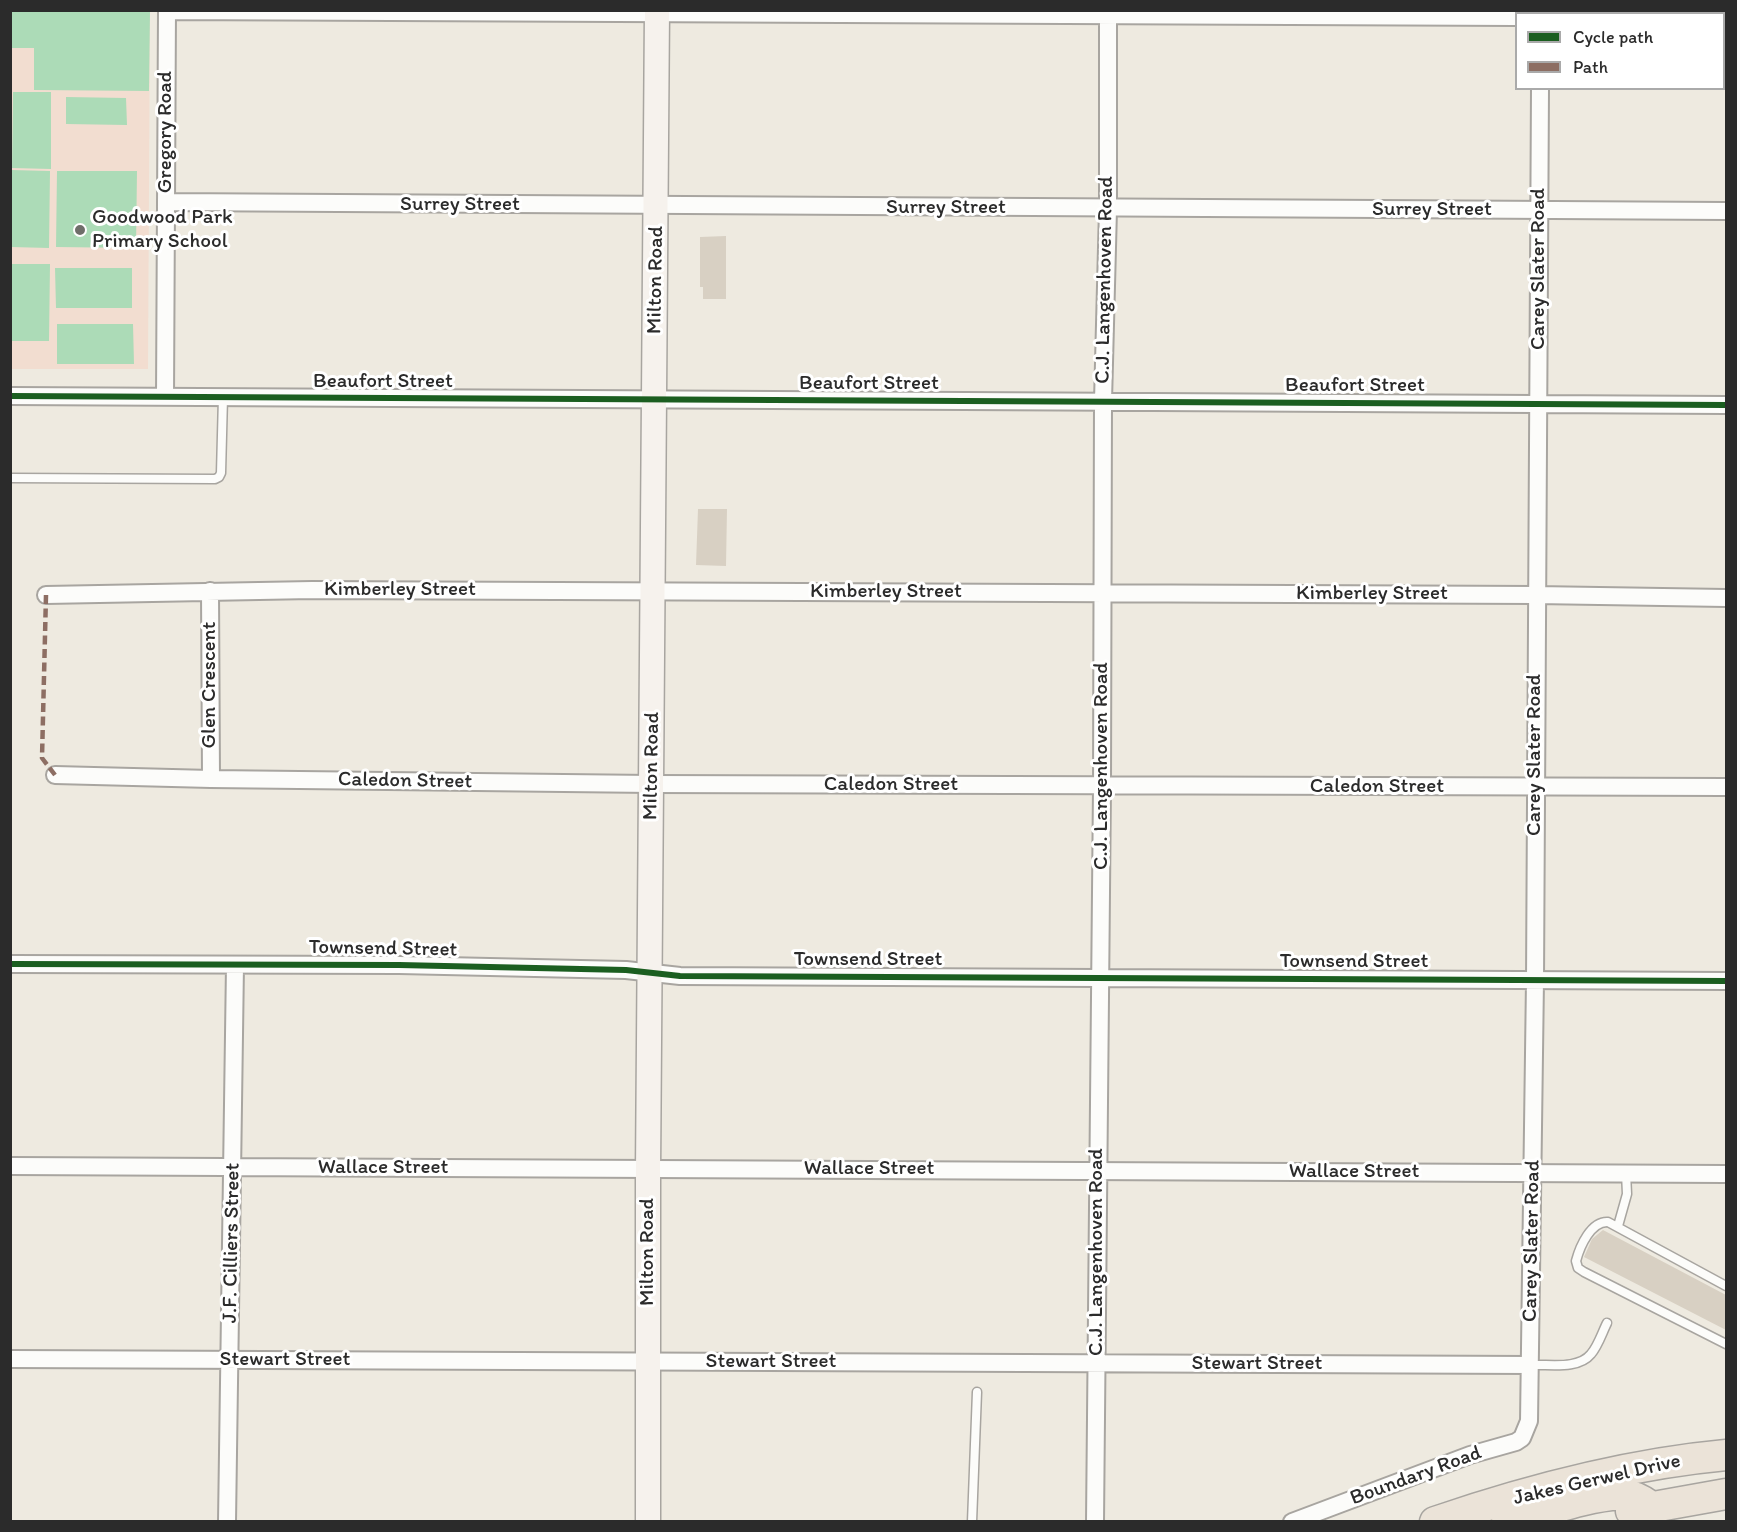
<!DOCTYPE html>
<html>
<head>
<meta charset="utf-8">
<style>
  body { margin:0 }
  #map { position:relative; width:1737px; height:1532px; overflow:hidden; background:#eeeae0; font-family:Itim,sans-serif }
  canvas { display:block }
  .frame { position:absolute; inset:0; border:12px solid #2b2b2b; pointer-events:none }
  .legend { position:absolute; left:1515px; top:12px; width:210px; height:78px; box-sizing:border-box; background:#fff; border:2px solid #aaa; margin:0; padding:8px 10px; list-style:none; font-size:18px; color:#2b2b2b }
  .legend li { display:flex; align-items:center; gap:12px; height:30px }
  .legend b { width:30px; border:2px solid #aaa }
</style>
</head>
<body>
<div id="map">
<canvas width="1737" height="1532"></canvas>
<div class="frame"></div>
<ul class="legend">
<li><b style="height:8px;background:#1b5e20"></b>Cycle path</li>
<li><b style="height:8px;background:#8d6e63"></b>Path</li>
</ul>
</div>
<script>
const context = document.querySelector('canvas').getContext('2d');
context.lineJoin = 'round';
function paint(path, color) {
  context.fillStyle = color;
  context.fill(path, 'evenodd');
}
function stroke(path, color, width, dash) {
  context.strokeStyle = color;
  context.lineWidth = width;
  context.lineCap = dash ? 'butt' : 'round';
  context.setLineDash(dash || []);
  context.stroke(path);
}
function drawText(font, color, halo, rows, align = 'center') {
  context.font = font + ' Itim,sans-serif';
  context.lineWidth = 6;
  context.setLineDash([]);
  context.textBaseline = 'middle';
  context.strokeStyle = halo;
  context.fillStyle = color;
  for (const [text, x, y, turn = 0] of rows) {
    context.save();
    context.translate(x, y);
    context.rotate((+turn || 0) * Math.PI / 180);
    context.textAlign = isNaN(turn) ? turn : align;
    if (halo) context.strokeText(text, 0, 0);
    context.fillText(text, 0, 0);
    context.restore();
  }
}
paint(new Path2D(`
  M11,11H150L148,369H11Z`), '#f2ddd0');
paint(new Path2D(`
  M11,10L150,11L149,91L34,90V48H11Z
  M13,92H51V169L12,168Z
  M66,97L126,98L127,125L66,124Z
  M11,170L50,171L49,248L11,247Z
  M57,171H137L136,248L56,247Z
  M12,264H50L49,341H11Z
  M55,268H132V308H56Z
  M57,324H133L134,364H57Z`), '#acdbb7');
paint(new Path2D(`
  M726,236V299H703V287H700V237Z
  M698,509H727L726,566L696,565Z
  M1603,1230L1726,1295V1330L1584,1257L1592,1239Z`), '#d8d0c3');
const lane = new Path2D(`
  M10,478L215,479L219,477L221,473L223,397
  M1618,1226L1627,1194L1626,1173
  M1726,1286L1608,1222C1591,1221 1580,1246 1576,1261L1578,1268L1584,1272L1726,1344
  M1531,1365C1549,1364 1578,1370 1591,1354C1598,1346 1602,1333 1607,1323
  M972,1522L977,1392`);
const street = new Path2D(`
  M167,11L1516,17
  M1540,14V10
  M1724,18H1726
  M166,202L1726,211
  M10,396L1726,405
  M165,397L167,10
  M210,591L211,779
  M46,595L312,590L1536,595L1726,598
  M55,775L211,779L652,784L1726,787
  M10,964L399,965L626,970L680,976L1726,981
  M10,1166L1726,1174
  M10,1359L1531,1365
  M227,1522L235,965
  M1095,1522L1102,787L1103,401L1108,209V10
  M1292,1522L1470,1455L1516,1442L1522,1438L1529,1421L1535,980L1540,88`);
const secondary = new Path2D(`
  M648,1522V1169L657,10`);
const highway = new Path2D(`
  M1631,1511L1726,1494
  M1435,1522C1529,1490 1628,1464 1726,1455
  M1507,1522C1536,1514 1598,1492 1625,1495C1635,1496 1643,1501 1650,1506`);
stroke(lane, '#a8a5a0', 11);
stroke(street, '#a8a5a0', 20);
stroke(secondary, '#a8a5a0', 27);
stroke(highway, '#a8a5a0', 33);
stroke(lane, '#fcfcfa', 8);
stroke(street, '#fcfcfa', 16);
stroke(secondary, '#f6f2ed', 24);
stroke(highway, '#ebe3d8', 30);
stroke(new Path2D(`
  M46,595L42,758L55,775`), '#8d6e63', 4.5, [9, 4.5]);
stroke(new Path2D(`
  M10,396L1726,405
  M10,964L399,965L626,970L680,976L1726,981`), '#1b5e20', 6);
for (const [x, y, r, color] of [
  [80,230,6,"#6f6e6a"]
]) {
  const dot = new Path2D();
  dot.arc(x, y, r, 0, 2 * Math.PI);
  context.fillStyle = color;
  context.fill(dot);
  stroke(dot, '#fff', 2);
}
drawText('21px', '#2b2b2b', '#fff', [
  ["Gregory Road",166,132,-90],
  ["Surrey Street",460,205],
  ["Surrey Street",946,208],
  ["Surrey Street",1432,210],
  ["Carey Slater Road",1539,269,-90],
  ["Milton Road",656,280,-89],
  ["C.J. Langenhoven Road",1105,280,-89],
  ["Beaufort Street",383,382],
  ["Beaufort Street",869,384],
  ["Beaufort Street",1355,386],
  ["Kimberley Street",400,590],
  ["Kimberley Street",886,592],
  ["Kimberley Street",1372,594],
  ["Glen Crescent",210,685,-90],
  ["Carey Slater Road",1535,755,-90],
  ["Milton Road",652,766,-89],
  ["C.J. Langenhoven Road",1102,766,-90],
  ["Caledon Street",405,781,1],
  ["Caledon Street",891,785],
  ["Caledon Street",1377,787],
  ["Townsend Street",383,949,1],
  ["Townsend Street",868,960],
  ["Townsend Street",1354,962],
  ["Wallace Street",383,1168],
  ["Wallace Street",869,1169],
  ["Wallace Street",1354,1172],
  ["Carey Slater Road",1532,1241,-89],
  ["J.F. Cilliers Street",232,1243,-89],
  ["Milton Road",648,1252,-90],
  ["C.J. Langenhoven Road",1097,1252,-90],
  ["Stewart Street",285,1360],
  ["Stewart Street",771,1362],
  ["Stewart Street",1257,1364],
  ["Boundary Road",1416,1476,-20],
  ["Jakes Gerwel Drive",1597,1480,-13]
]);
drawText('21px', '#2b2b2b', '#fff', [
  ["Goodwood Park",92,218],
  ["Primary School",92,242]
], 'left');
</script>
</body>
</html>
